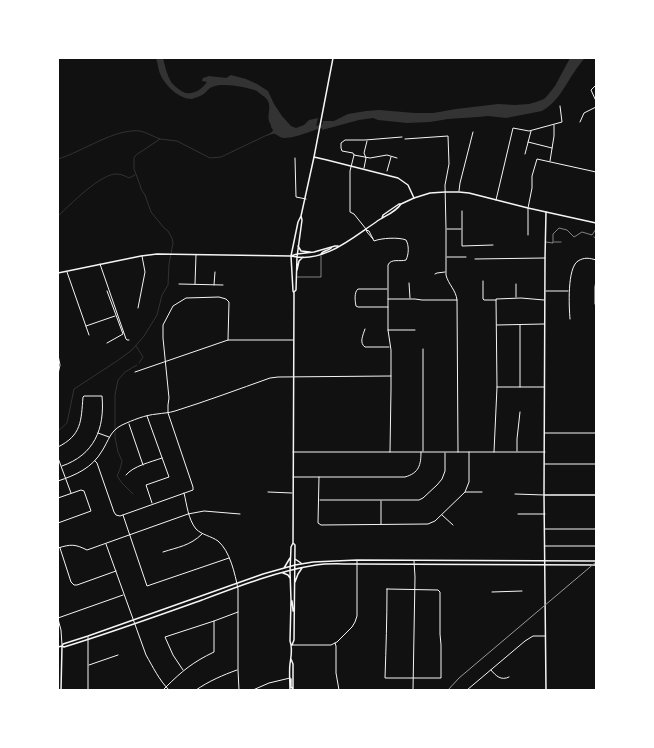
<!DOCTYPE html>
<html>
<head>
<meta charset="utf-8">
<style>
  body { margin:0 }
  #map { position:relative; width:654px; height:748px; overflow:hidden; background:#111; font-family:Overpass,sans-serif }
  canvas { display:block }
  .frame { position:absolute; inset:0; border:59px solid #fff; pointer-events:none }
</style>
</head>
<body>
<div id="map">
<canvas width="654" height="748"></canvas>
<div class="frame"></div>
</div>
<script>
const context = document.querySelector('canvas').getContext('2d');
context.lineJoin = 'round';
function paint(path, color) {
  context.fillStyle = color;
  context.fill(path, 'evenodd');
}
function stroke(path, color, width, dash) {
  context.strokeStyle = color;
  context.lineWidth = width;
  context.lineCap = dash ? 'butt' : 'round';
  context.setLineDash(dash || []);
  context.stroke(path);
}
paint(new Path2D(`
  M156,58H163C165,66 167,75 171,82C174,86 182,92 186,93C194,95 203,88 207,82L202,81V80L203,78L209,76L226,78L231,75L246,79L257,84L268,91L274,104L282,116L291,126L296,128L304,125L309,120L318,118L315,130C306,133 294,138 284,138C278,138 277,133 273,134C271,134 269,135 267,136V135L272,132L273,130L271,127V125C265,118 272,108 268,101C266,97 260,94 257,91C248,87 221,82 212,87C207,89 206,94 200,96C198,97 194,98 192,99C179,99 166,86 161,76C158,70 158,64 156,58Z
  M570,58H585C569,75 562,100 542,111L506,118L488,116L478,117L448,119L430,122L407,123L378,120L373,118L359,120L322,130L323,121H334L348,114L366,111L379,110L415,113H433L456,109L498,104L515,105L529,104L536,102L544,99L547,96L555,86Z`), '#333');
stroke(new Path2D(`
  M58,159C82,152 115,128 140,131C146,132 154,137 160,139
  M58,216C70,205 101,173 117,174C121,174 125,176 129,178L135,175
  M136,346L143,357L139,363
  M58,431L67,423L74,389L117,361L132,350L144,336L157,315L162,295L168,285L169,264L173,243L172,238L168,231L164,228L151,212L145,195L141,189L140,185L134,169V158L136,155L160,139L177,141L210,158L221,157L267,135
  M133,494L122,483L117,476L120,469L122,461L118,452L115,437V395L118,380L125,372L137,365`), '#333', 1);
stroke(new Path2D(`
  M311,129L326,125`), '#333', 3.5);
stroke(new Path2D(`
  M594,237L596,238
  M546,242L553,243V234L559,228L567,230L574,237L582,232L592,235L596,229
  M554,242H561
  M297,277H321V256`), '#f5f5f5', 0.5);
stroke(new Path2D(`
  M596,85L591,90L596,101
  M580,122L584,113L596,107
  M405,139L448,136L449,164L445,185L446,229V275C448,284 456,290 457,300L458,452
  M528,142L552,148
  M525,154L531,131
  M354,155L350,171V212L354,214L366,229L367,232L373,239L369,231L366,230
  M295,158L296,197L306,199
  M397,158L387,155L370,158L354,155L353,153L342,151L341,148V143L345,140H365L402,137
  M550,161L554,136V125
  M364,168L366,158L364,153L367,141
  M387,171L391,157
  M459,191L460,183L473,132
  M496,200L513,128L529,131L562,122L560,106
  M462,211V246L493,245
  M447,229H461
  M528,235V208L532,188V176L537,159L596,172
  M373,239L374,241C381,238 399,237 406,240C409,245 409,254 406,260C400,262 391,258 388,265V330L391,350V389L390,452
  M447,257H466
  M475,259L545,258
  M100,264L126,339L127,340H129
  M67,272L89,335
  M435,274L437,273L445,272
  M483,281V299L484,300H496
  M409,283L410,298
  M179,284L223,285
  M195,284L196,255
  M214,285L215,272
  M387,289H358C354,292 355,301 356,306L358,307H388
  M546,291H568
  M516,297V284
  M388,299H415L422,300H457
  M595,304V287L596,280
  M138,308L145,272L142,256
  M570,319C569,307 567,268 578,261C584,257 590,258 596,260
  M497,325L544,324
  M520,325V387
  M86,326L115,316
  M365,329C363,335 359,343 365,347H389
  M388,330H415
  M107,343L123,334L107,291
  M58,355L60,365L58,374
  M135,372L228,340H293
  M497,387H544
  M147,416L169,477L146,485L152,503
  M129,424L143,465
  M98,433L109,437
  M545,433H596
  M58,447C82,435 81,421 83,397L84,396H102C105,429 94,455 62,466
  M423,451V349
  M517,451V439L520,412
  M293,452H545
  M494,452L497,387L496,299L521,298L544,300
  M58,458L71,493
  M95,461L97,463L114,512L116,515L120,516L193,490V487L168,413V405L169,398L163,338V325L173,306L186,298L219,297L226,299L229,302L228,340
  M545,464H596
  M126,475C133,466 151,462 162,458
  M293,477H405C419,473 421,465 421,452
  M319,477L318,523L321,525L428,524L435,521L465,492H482
  M58,481C76,475 92,468 102,451C109,440 110,431 122,425C133,420 145,415 157,414C163,413 169,413 175,411C207,401 239,389 270,378L278,377L391,376
  M268,492L292,493
  M465,492L469,482V452
  M184,493C187,505 188,519 196,529C202,535 211,536 218,541C230,551 235,574 238,589V670L239,690
  M515,494L544,495
  M58,498L81,490L84,491L91,511L58,523
  M320,500H419L423,498L437,485L442,479L445,471V453
  M381,501V524
  M518,514H545
  M123,515L147,586L229,558
  M442,515L453,525
  M545,529H596
  M106,544L146,655C153,667 159,680 169,690
  M545,546H596
  M58,548C71,544 75,544 87,550L188,514L204,511L240,514
  M60,548L71,582L74,585H77L116,571
  M163,552C178,547 190,546 202,534
  M387,589L438,590L440,592V634L441,645V678H385C386,648 387,619 387,589Z
  M492,592L522,591
  M58,618L123,595
  M58,619L61,630L62,645
  M88,637V690
  M335,643L336,646V673L339,690
  M292,645H331L337,642L352,627L355,622L357,616V561
  M89,665L118,655
  M183,670L173,655L165,637L214,621L238,612
  M491,670C496,676 501,681 509,677
  M163,690L166,687C182,671 193,662 214,652V621
  M196,690C209,681 223,675 237,670
  M253,690L269,683L290,678
  M413,690L415,577L414,561
  M467,690L525,641L533,636H545`), '#f5f5f5', 1);
stroke(new Path2D(`
  M314,157L327,160L398,178L408,185L414,198
  M58,273L141,256L157,254L291,256
  M544,495H596
  M61,690L62,646
  M546,690L544,495L545,258L546,212`), '#f5f5f5', 1.5);
stroke(new Path2D(`
  M382,218L383,215L399,204H401L414,198L430,193L445,192H459L469,193L528,208L596,223
  M298,246L301,251L310,252
  M321,254C323,250 330,251 332,247
  M291,256C323,264 352,238 376,222C384,216 395,213 401,204
  M291,256L297,254L314,252L335,246H338
  M297,270L299,261L303,257
  M294,292L296,290L297,257L302,220L301,216L314,157L333,58
  M295,559L301,563
  M284,568L290,558
  M283,573L288,575L290,578
  M295,582L298,574L302,568
  M291,600L292,601L293,610V611
  M292,645L294,640L295,545L293,543
  M62,646L64,647C110,633 157,616 202,600C239,586 278,571 316,565C328,563 341,564 353,564L596,565
  M58,647L62,646L63,644L88,636L263,574L295,565L313,562L357,560L596,561
  M291,659L293,664V690
  M291,679V687L293,689
  M290,690C290,681 289,672 290,664C291,656 293,649 290,641L291,600L290,571L291,547L293,543L294,293L293,291L291,256L298,222L301,216`), '#f5f5f5', 1.5);
stroke(new Path2D(`
  M448,690L459,678L596,562`), '#9a9a9a', 1);
</script>
</body>
</html>
